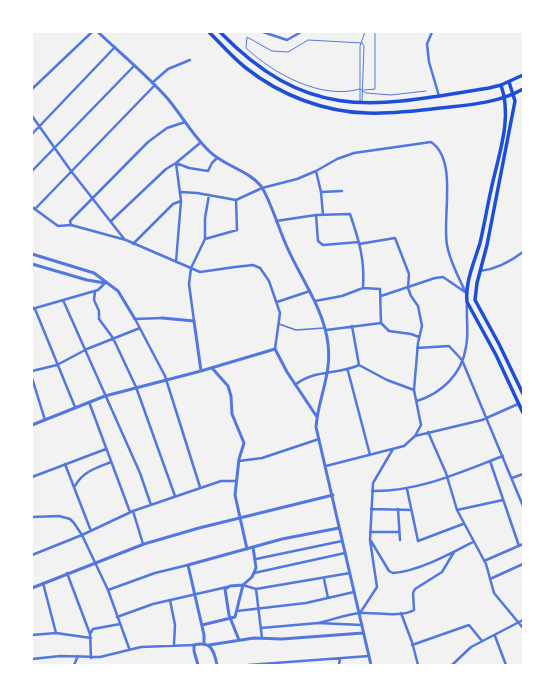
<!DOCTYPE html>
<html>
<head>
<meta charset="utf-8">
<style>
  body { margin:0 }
  #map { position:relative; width:555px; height:697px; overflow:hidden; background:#f2f2f2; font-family:"Nunito Sans",sans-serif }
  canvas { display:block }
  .frame { position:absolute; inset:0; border:33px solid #fff; pointer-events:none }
</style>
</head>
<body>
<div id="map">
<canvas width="555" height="697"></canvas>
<div class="frame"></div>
</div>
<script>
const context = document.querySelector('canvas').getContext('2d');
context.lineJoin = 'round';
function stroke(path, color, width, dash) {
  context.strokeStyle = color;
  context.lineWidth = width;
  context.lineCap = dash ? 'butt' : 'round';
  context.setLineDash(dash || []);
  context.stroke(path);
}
stroke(new Path2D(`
  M362,43L308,40L288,52L272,51L247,37L246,48C274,74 321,100 360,89L366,93L391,95L426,91
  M362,43L364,46L362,101
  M364,90L375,89V32
  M360,101V46L365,32`), '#5277de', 1);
stroke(new Path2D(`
  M279,324L296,330L324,328`), '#5277de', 1.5);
stroke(new Path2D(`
  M263,32L287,40L301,32
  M432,32L427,44L429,62L439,96
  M152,83L168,69L190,60
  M32,89L92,32
  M32,116L71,171L125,240
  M32,134L115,47
  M32,171L134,66
  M316,171L321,192L323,215
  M181,192L197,193L236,200L262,188L297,179L316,171L337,159L354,153L431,142C458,160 442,216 447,245C450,262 459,278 466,293
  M321,192L342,191
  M32,207L58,226L71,225L126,240L200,272L235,267L253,265L260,268L269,281L280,313L275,349
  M35,209L154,86
  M316,215L318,241L323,245L359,242
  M111,221L166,169L176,163L189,168L208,171L212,163L217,158
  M276,221L316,215L350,214C359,240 365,260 363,288
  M71,225L70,221L148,142L167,128L185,122
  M205,238V218L209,195
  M133,244L173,204L181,201
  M359,244L395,238L409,274L408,288L411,296L418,306L422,326L418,343L414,390L421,425L415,436
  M176,262L181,201L176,163L200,143
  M480,271C497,269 510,262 523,252
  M95,291L94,300L99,311V319L113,338L136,387L175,496
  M381,296L435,278L443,277L465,292
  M63,300L140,473L151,505
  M315,301L342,296L363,288L380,289L381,323L389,331L411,334L419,337
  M277,302L310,291
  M32,307L35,309L75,407
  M32,309L98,290L105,283
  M162,318L135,319L165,376L200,487
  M194,321L189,284L191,268L205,239L237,230L236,200
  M352,326L359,365
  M326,330L381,323
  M417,348L449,346L462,360L523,506
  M32,371L57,365L87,349L140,328
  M348,371L370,455
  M32,378L45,420
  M295,385C314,369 338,375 359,365L387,380L414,390
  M417,401C442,393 462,374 466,347C469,333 466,317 467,303
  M89,402L130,512
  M428,432L446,473L457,510L486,564L494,593L523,628
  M239,461L262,458L319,439
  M490,461L519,546
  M65,464L91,531
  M326,466L404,446L415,436L482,420L518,404
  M32,477L106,449
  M512,478L523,474
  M75,486C83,471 97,468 111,462
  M407,489L418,541L463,524
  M372,491C418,492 461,472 503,456
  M371,509L411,510
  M398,509L400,540
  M457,510L503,500
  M133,511L143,544
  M32,517L59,516L70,519L74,523L82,535L108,590L129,648
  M370,532H399
  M371,541L389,571L393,573C417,572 452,553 473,542
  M32,555L82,535L133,511L221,481H236
  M256,559L342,541
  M484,561L523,544
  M67,573L90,634L91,658
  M254,573L345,553
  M324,579L328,598
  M490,579L523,564
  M43,583L56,633
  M243,585L256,589L350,573
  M256,589L262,638
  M108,590L155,573L188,565
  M170,600L175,625L174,644
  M237,611L306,603L354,592
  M360,613L377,587L370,540L373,483L393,449
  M401,613L412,642L418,665
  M117,617L153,604L227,587
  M318,623C332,620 347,614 361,613C377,612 400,618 414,610L413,593L415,589L442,572L454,552
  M261,628L318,623L362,625
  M90,634L93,629L120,624
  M32,635L56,633L91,638
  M495,636L506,665
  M412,645L469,625L482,641
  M32,659L60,656L100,657L141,647L194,645
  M74,665L78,656
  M248,665L369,656
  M339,665L340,659
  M452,665L471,647L523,620`), '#5277de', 2.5);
stroke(new Path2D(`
  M98,32C121,54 147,75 168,99C182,116 193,136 209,151C224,166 248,170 261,186C270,199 280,232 287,247C301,279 324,309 328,344C332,374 318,399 316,427L371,665
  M32,254L94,273L118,291L135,319
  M32,264L87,280L105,283
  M162,318L194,321L201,371
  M212,368L228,386L231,396L232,414L244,443L239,459L235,495L247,549
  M32,425L105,396L201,371L275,349L287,372L317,417
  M32,588L144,544L199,528L333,495
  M202,625L235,617L243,585L252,577L256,568L253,547
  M239,640L229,615L225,589L230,586L243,585
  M204,644V635L188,565L282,539L339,528
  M209,645L254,638L282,639L363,633
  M198,665L194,651V645C211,641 214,650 217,665`), '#5277de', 3);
stroke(new Path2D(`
  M209,32C221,44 233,58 246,68C280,95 324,112 367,113C392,114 416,111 440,108C468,105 499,103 523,89
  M220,32C309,123 374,107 489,88L501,85L523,75
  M509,82L515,101L487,245L477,283L475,300L499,344L523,394
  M501,85C513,119 498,156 491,190C487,208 484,226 480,243C474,263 465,282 467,302L496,355L523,413`), '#1d4ed8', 3.5);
</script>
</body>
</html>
